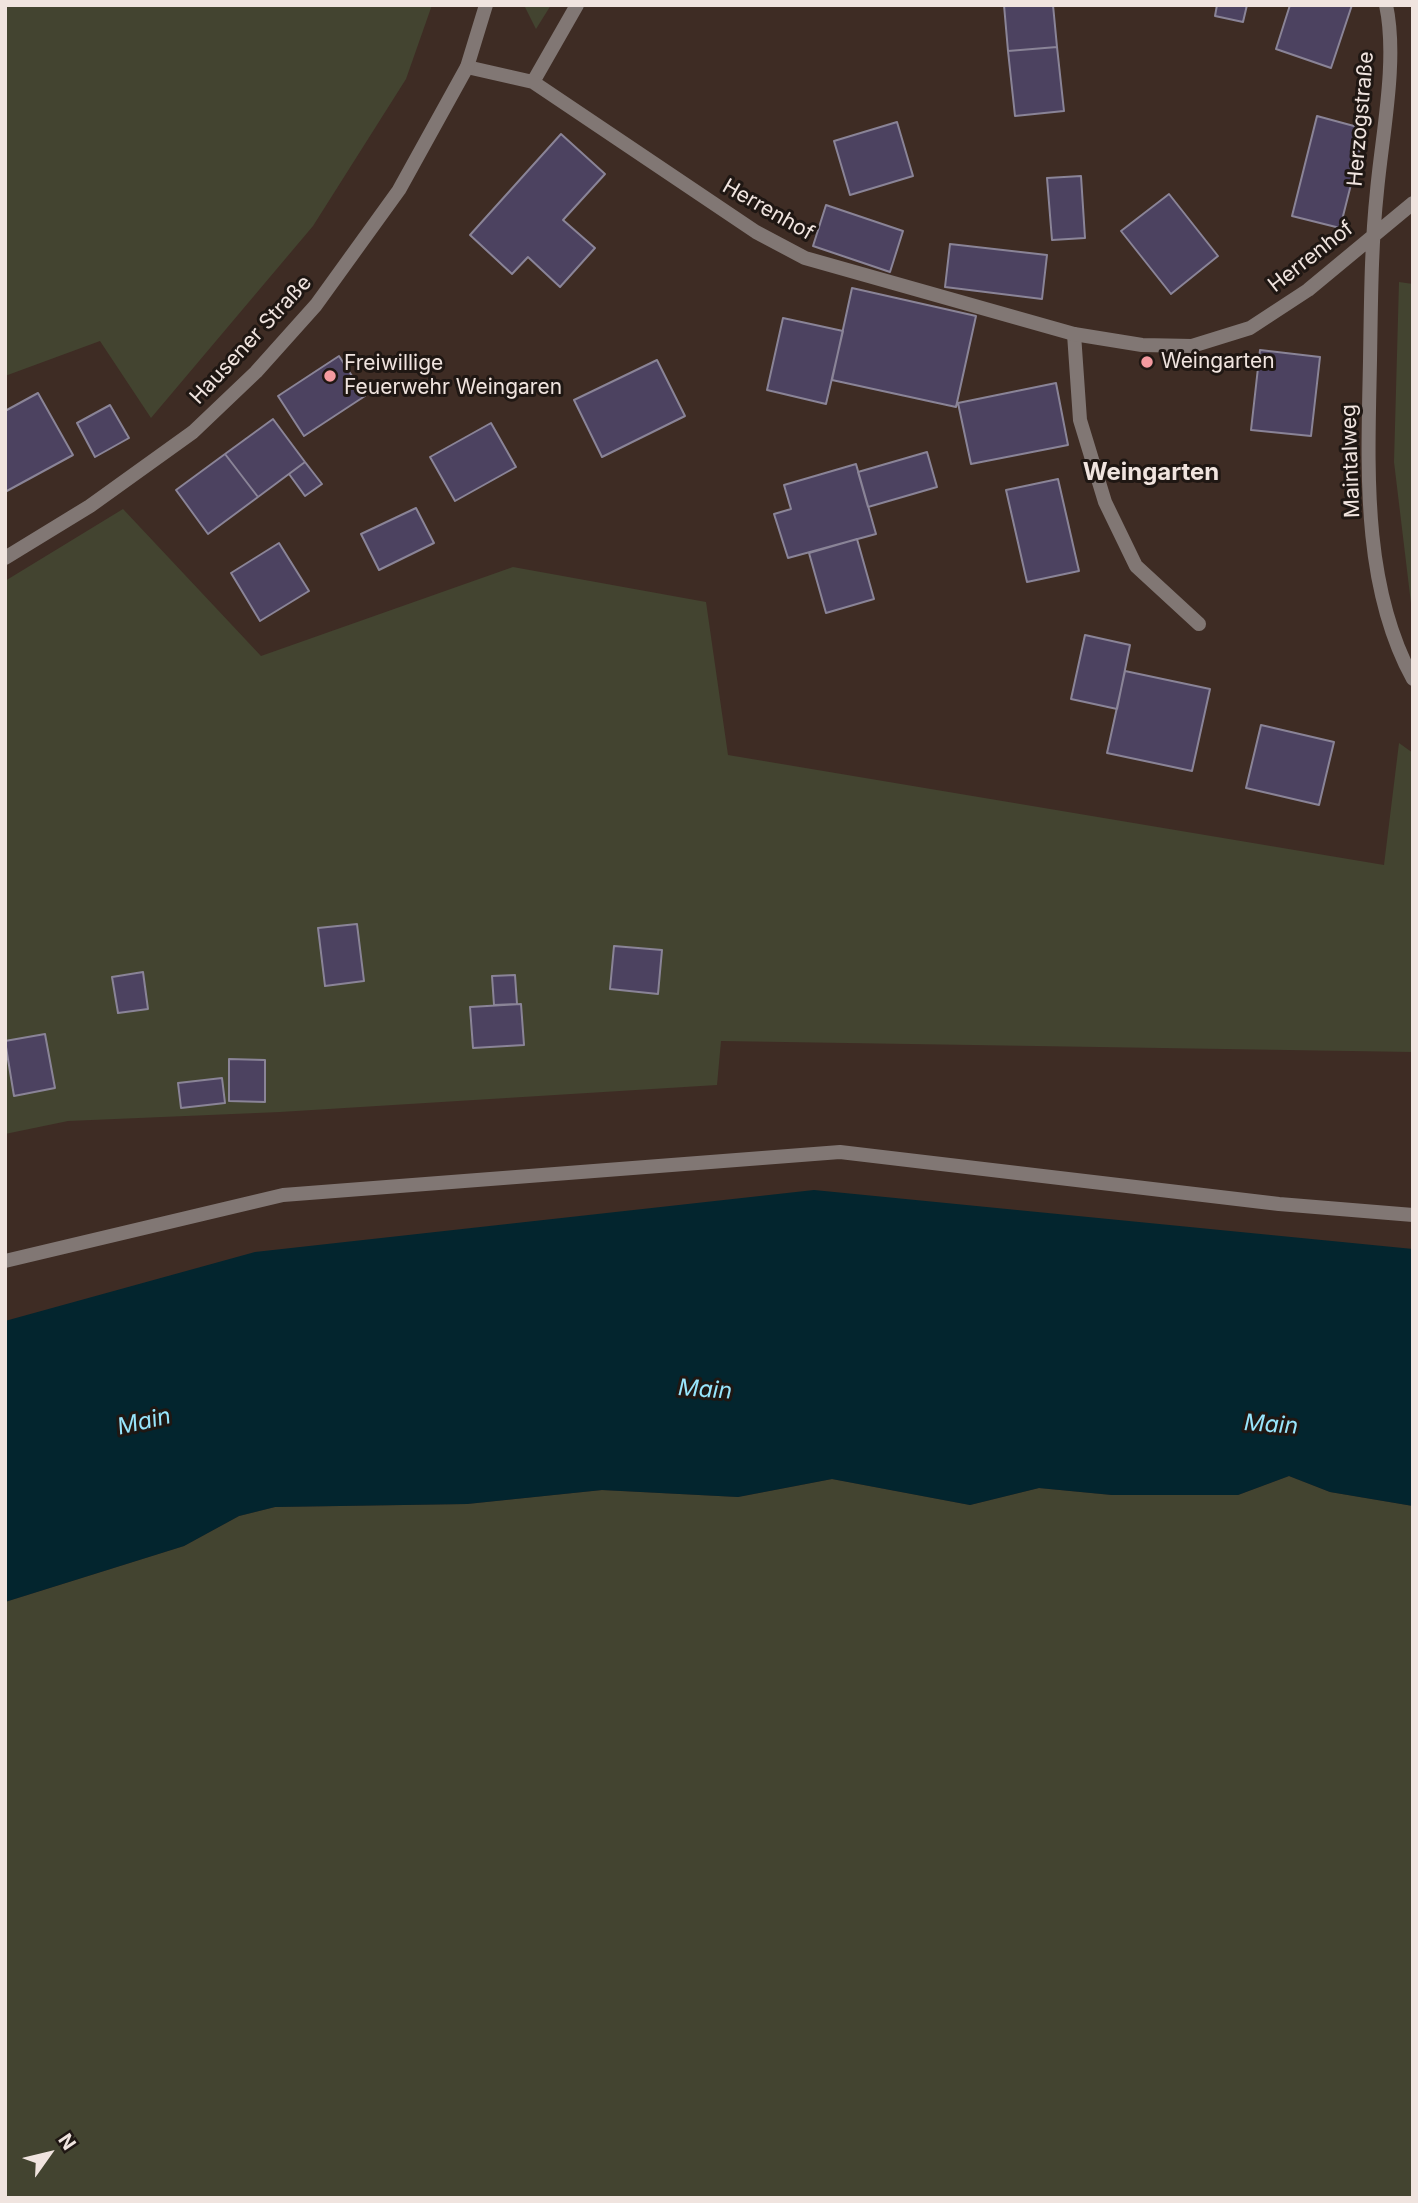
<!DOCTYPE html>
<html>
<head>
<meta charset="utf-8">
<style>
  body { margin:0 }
  #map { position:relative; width:1418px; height:2203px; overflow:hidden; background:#3e2c24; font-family:Inter,sans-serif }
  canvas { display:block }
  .frame { position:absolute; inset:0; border:7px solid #f0e4df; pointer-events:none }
  .north { position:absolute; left:14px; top:2119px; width:70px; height:70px; -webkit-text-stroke:5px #1f1713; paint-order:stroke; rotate:56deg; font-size:19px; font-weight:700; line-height:28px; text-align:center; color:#f0e4df }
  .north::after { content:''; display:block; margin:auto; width:24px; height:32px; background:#f0e4df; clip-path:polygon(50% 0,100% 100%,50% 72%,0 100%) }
</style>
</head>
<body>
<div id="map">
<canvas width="1418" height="2203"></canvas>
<div class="frame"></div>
<div class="north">N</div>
</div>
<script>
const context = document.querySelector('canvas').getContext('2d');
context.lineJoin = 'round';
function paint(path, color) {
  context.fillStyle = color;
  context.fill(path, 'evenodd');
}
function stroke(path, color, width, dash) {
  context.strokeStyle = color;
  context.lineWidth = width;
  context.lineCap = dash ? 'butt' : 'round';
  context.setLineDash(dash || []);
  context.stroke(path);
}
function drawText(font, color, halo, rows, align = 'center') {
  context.font = font + ' Inter,sans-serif';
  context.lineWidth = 6;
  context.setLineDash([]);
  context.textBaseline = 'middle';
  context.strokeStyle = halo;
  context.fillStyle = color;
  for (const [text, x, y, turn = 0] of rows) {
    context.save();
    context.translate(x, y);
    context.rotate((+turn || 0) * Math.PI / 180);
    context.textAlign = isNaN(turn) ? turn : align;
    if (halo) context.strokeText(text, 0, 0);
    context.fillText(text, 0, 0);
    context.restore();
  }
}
paint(new Path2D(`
  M5,5H432L406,79L313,226L151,418L100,341L5,376Z
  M524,5H551L536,29Z
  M1399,282L1413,284V620L1394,462Z
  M123,509L261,656L513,567L706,602L728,755L1384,865L1399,743L1413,753V1052L721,1041L717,1085L280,1112L68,1121L5,1134V581Z
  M1289,1476L1330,1492L1413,1506V2198H5V1602L184,1546L239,1516L275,1507L467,1504L602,1490L738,1497L832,1479L970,1505L1039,1488L1112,1495H1238Z`), '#434430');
paint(new Path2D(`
  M814,1190L1413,1249V1506L1330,1492L1289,1476L1238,1495H1112L1039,1488L970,1505L832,1479L738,1497L602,1490L467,1504L275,1507L239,1516L184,1546L5,1602V1321L255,1252Z`), '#03252e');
const building = new Path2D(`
  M1004,5H1053L1057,47L1008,51Z
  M1217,5H1247L1243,22L1215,16Z
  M1290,5H1352L1331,68L1276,49Z
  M1057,47L1064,111L1015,116L1008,51Z
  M1317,116L1365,129L1340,228L1292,216Z
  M897,122L913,176L850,195L834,141Z
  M561,134L605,174L563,220L595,248L560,287L528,257L512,274L470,235Z
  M1081,176L1085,238L1052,240L1047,178Z
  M1169,194L1218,256L1171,294L1121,231Z
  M826,205L903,231L890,272L813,246Z
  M950,244L1047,255L1042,299L945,287Z
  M852,288L976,316L956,407L832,380Z
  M783,318L843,331L826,404L767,390Z
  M1260,350L1320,357L1311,436L1251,430Z
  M339,356L365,396L304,436L278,396Z
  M657,360L685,416L602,457L574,400Z
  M1056,383L1068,445L971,464L958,403Z
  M38,393L73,455L5,492V411Z
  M110,405L129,438L95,457L77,423Z
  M273,419L305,462L258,497L225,454Z
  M491,423L516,467L455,501L430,457Z
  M927,452L937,487L868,507L858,472Z
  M225,454L258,497L208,534L176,490Z
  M305,462L322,484L305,496L289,474Z
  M856,464L876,534L788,558L774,514L791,509L784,485Z
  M1058,479L1079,571L1027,582L1006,490Z
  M416,508L434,543L379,570L361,534Z
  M857,539L874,599L826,613L809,553Z
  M279,543L309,591L260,621L231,573Z
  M1085,635L1130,645L1117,709L1071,699Z
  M1125,671L1210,689L1192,771L1107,753Z
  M1261,725L1334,742L1319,805L1246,788Z
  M357,924L364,981L325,986L318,928Z
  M614,946L662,950L658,994L610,989Z
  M143,972L148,1009L118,1013L112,977Z
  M515,975L517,1004L494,1005L492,976Z
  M521,1004L524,1045L473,1048L470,1007Z
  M45,1034L55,1088L14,1096L5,1041Z
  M229,1059L265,1060V1102L229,1101Z
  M222,1078L225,1103L181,1108L178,1083Z`);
paint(building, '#4c4260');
stroke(building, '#8a8497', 2);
stroke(new Path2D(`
  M1074,334L1080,420L1105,502L1136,566L1199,624
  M5,1261L283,1195L840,1152L1279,1204L1413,1215`), '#817774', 14);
stroke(new Path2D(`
  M1386,5C1398,60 1382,135 1377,191C1371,247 1371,304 1370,361C1368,465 1361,584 1413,679
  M467,67L533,82L756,232L805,258L1074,334L1142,345L1192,346L1250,328L1308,290L1413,203
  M533,82L577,5`), '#817774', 14);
stroke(new Path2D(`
  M5,558L90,506L193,432L256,372L316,305L399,190L467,67L486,5`), '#817774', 14);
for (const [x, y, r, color] of [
  [1147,362,7,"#f49aa0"],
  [330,376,7,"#f49aa0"]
]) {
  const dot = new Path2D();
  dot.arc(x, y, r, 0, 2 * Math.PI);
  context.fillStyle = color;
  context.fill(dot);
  stroke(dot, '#1f1713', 2.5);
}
drawText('21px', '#f0e4df', '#1f1713', [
  ["Herzogstraße",1361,119,-85],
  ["Herrenhof",768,210,30],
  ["Herrenhof",1311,257,-38],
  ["Hausener Straße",251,340,-47],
  ["Maintalweg",1351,461,-92]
]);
drawText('21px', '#f0e4df', '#1f1713', [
  ["Weingarten",1161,362],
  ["Freiwillige",344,364],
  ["Feuerwehr Weingaren",344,388]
], 'left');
drawText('italic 23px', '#98e5fc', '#1f1713', [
  ["Main",705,1390,4],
  ["Main",144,1422,-13],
  ["Main",1271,1425,4]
]);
drawText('bold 24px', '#f0e4df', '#1f1713', [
  ["Weingarten",1151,473]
]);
</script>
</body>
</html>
